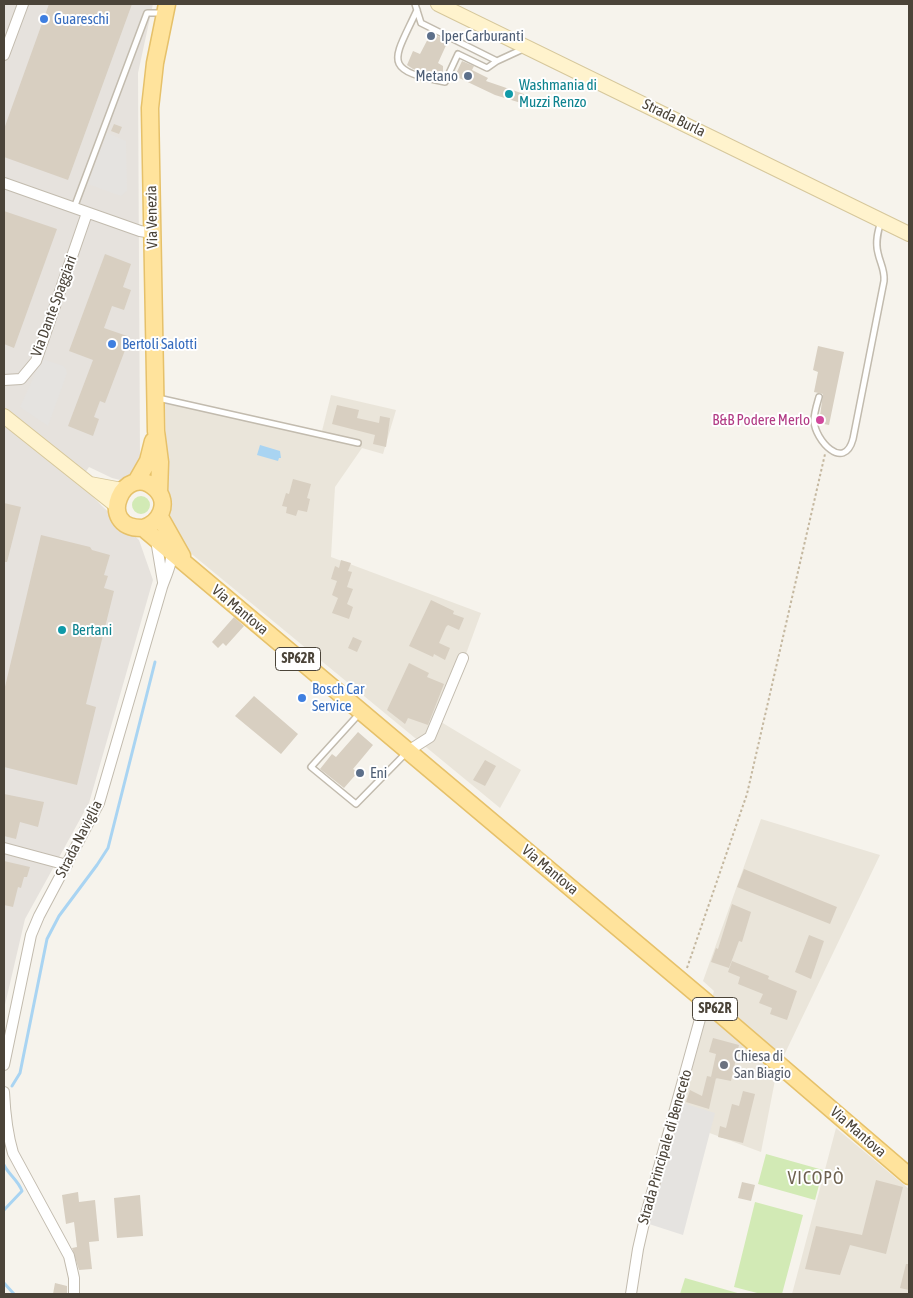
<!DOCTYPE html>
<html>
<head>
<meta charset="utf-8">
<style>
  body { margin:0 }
  #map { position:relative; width:913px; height:1298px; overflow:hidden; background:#f6f3ec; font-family:"Asap Condensed",sans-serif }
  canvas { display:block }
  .frame { position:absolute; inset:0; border:5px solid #4b4439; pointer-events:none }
</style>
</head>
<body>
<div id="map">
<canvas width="913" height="1298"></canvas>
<div class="frame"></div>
</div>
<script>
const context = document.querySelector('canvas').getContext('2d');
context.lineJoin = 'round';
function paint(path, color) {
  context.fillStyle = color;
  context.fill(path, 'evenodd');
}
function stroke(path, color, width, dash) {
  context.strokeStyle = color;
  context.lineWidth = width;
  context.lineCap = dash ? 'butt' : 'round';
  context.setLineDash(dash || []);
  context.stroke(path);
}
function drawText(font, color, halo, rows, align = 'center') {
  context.font = font + ' "Asap Condensed",sans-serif';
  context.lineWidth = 4;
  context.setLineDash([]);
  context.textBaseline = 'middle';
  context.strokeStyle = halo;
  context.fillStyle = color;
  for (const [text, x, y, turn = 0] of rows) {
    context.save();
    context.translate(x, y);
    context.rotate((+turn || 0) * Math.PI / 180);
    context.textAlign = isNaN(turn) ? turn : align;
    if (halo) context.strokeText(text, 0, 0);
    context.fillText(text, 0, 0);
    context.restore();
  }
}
paint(new Path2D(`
  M331,395L396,410L383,454L362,448L335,487L331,557L481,613L441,722L521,770L500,808L188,551L168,516L165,401L321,435Z
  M761,819L880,855L777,1070L761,1152L677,1121L714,991L703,981Z
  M836,1128L909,1189V1294H792Z`), '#eae5da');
paint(new Path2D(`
  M4,4H153L138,73L140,460L132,483L112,478L89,467L79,482L102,506L139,540L153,580L89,803L25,919L4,1009Z`), '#e6e2dd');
paint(new Path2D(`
  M132 505a9 9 0 1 1 18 0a9 9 0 1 1-18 0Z
  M766,1154L823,1170L815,1200L758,1184Z
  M755,1202L803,1215L782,1294H761L734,1287Z
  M685,1278L741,1294H680Z`), '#d2eab5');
paint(new Path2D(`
  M107,133L126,141L127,191L121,196L88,184Z
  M42,359L63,366L66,369L67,373L48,426L20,407Z
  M683,1103L715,1113L683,1235L649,1224Z`), '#e5e3e0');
paint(new Path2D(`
  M260,445L280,451L281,458H279L278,461L257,455Z`), '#a9d4f2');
stroke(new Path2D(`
  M12,1086L20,1073L47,939L59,916L97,865L108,848L155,662
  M4,1165C9,1175 18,1180 22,1191L4,1210
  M4,1283L14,1294`), '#a9d4f2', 3);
paint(new Path2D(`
  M49,4H132L68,180L4,157V129Z
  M431,33L448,41L438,63L443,66V74L439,76L413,69L407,65L413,51L420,54Z
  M462,61L474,66L472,70L488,78L486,81L524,94L521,103L495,95L455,76Z
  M114,124L122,127L119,134L111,131Z
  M4,211L57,229L14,348L4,344Z
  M105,254L131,264L123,287L131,290L124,310L112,306L104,328L130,337L105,403L100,401L94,417L99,419L93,436L68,426L93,360L69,351Z
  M818,346L844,352L829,425L819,423L823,394L814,392L818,372L813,370Z
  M337,405L359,410L357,418L379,423L380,416L390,418L386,447L373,444L375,435L332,424Z
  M293,479L311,484L307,498L310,499L307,512L298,510L296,516L286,513L287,507L282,506L286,493L289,494Z
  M4,503L21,507L7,562H4Z
  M41,535L90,547L92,550L110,555L104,575L108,576L104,588L114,591L86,704L96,707L77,785L4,767V691Z
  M341,560L351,563L348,571L352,572L347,587L353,589L347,604L353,607L349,619L332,613L338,598L332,595L337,581L331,579L335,566L339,568Z
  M431,600L454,611L453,614L464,618L459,630L448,625L446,627L439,643L450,648L445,660L434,654L433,657L409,646Z
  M234,617L244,626L226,646L223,643L218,648L212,642Z
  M353,637L362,641L357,652L348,648Z
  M409,663L429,673L427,677L444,684L428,725L408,718L405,724L387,710Z
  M254,696L298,734L281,754L235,716Z
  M358,732L373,745L353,769L358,772L344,788L320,769L332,754L336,757Z
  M485,760L496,766L485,786L473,780Z
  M4,794L44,802L38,827L20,822L16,839L4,836Z
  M4,861L30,867L27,877H24L21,888L18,887L13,907L4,905Z
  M744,869L837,907L830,924L737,887Z
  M732,904L751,912L742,942L739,941L729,968L711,962L716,948L718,949Z
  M809,935L824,941L811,979L795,972Z
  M732,961L769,976L768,979L797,991L787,1020L770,1014L772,1008L759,1003L763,994L738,984L740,977L728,972Z
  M713,1038L739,1045L731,1081L711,1077L716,1054L709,1052Z
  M707,1076L716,1078L709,1109L686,1102L690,1090L702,1096Z
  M743,1091L755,1094L743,1143L718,1137L720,1126L726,1128L732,1104L739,1106Z
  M876,1180L903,1187L886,1254L850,1245L840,1275L805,1269L816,1226L862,1235Z
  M742,1182L755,1185L751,1201L738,1198Z
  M78,1192L79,1202L95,1200L99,1241L89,1242L92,1269L79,1270L72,1248L77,1247L74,1222L66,1224L62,1195Z
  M140,1195L143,1236L117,1238L114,1198Z
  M906,1264H909V1290L900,1288Z
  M55,1283L67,1286V1294H53Z`), '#d8cfc1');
const service = new Path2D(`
  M415,4L421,23L497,61L523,49
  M417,10C394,60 380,70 445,82L458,54L487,68L497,61
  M74,208L147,13H163
  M819,397C817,404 814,413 814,421C815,440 844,472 853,439L884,281C885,270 880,263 878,253C875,242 878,231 881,221
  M158,398L358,443
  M359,714L311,767L356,804L406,753`);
const minor = new Path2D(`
  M4,55L23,4
  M4,183L140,231L152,233
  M4,380L21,379L36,361L87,213
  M156,540L163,582
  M408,751L430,737L463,658
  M4,848L67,865
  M4,1065L31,935L39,916L99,803L162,587C166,575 174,561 170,549
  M4,1092C5,1113 7,1133 13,1153L69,1256L74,1278V1294
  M631,1294L638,1249L646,1214L705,1001`);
const secondary = new Path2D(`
  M438,4L909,234
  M4,416L117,506
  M90,484L122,490`);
const primary = new Path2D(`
  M136,482L148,461L153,441
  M159,493L160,462L156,431L150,108L155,63L167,4
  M160,517L182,556
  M143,528C160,523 170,503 156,489C125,459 93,529 143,528L705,1001L909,1176`);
stroke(service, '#c2bbae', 8);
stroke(minor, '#c2bbae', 12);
stroke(secondary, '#d6c79b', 16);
stroke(primary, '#e6c16a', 19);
stroke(new Path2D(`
  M687,968L747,794L825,454`), '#c4b79f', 2, [2.5, 2.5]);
stroke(service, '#fff', 5);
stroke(minor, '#fff', 10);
stroke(secondary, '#fff3cd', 14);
stroke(primary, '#ffe39c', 16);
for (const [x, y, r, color] of [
  [44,19,5,"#3f7fe0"],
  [431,36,5,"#5c6f8a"],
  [468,76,5,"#5c6f8a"],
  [509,94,5,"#0f9aa8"],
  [112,344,5,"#3f7fe0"],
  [820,420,5,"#d1479c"],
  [62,630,5,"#0f9aa8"],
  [302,698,5,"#3f7fe0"],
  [360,773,5,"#5c6f8a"],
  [724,1065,5,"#6b7280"]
]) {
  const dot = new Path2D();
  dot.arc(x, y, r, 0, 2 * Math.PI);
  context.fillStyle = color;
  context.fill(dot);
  stroke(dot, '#fff', 2);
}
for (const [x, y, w] of [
  [298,659,45],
  [715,1009,45]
]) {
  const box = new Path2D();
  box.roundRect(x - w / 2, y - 11.5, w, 23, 4);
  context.fillStyle = '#fff';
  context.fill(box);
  stroke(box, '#4b4439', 1);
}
drawText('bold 14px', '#4b4439', null, [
  ["SP62R",298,659],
  ["SP62R",715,1009]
]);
drawText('15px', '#366cbe', '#fff', [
  ["Guareschi",54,19],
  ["Bertoli Salotti",122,344],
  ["Bosch Car",312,689],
  ["Service",312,706]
], 'left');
drawText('15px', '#4e5e75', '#fff', [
  ["Iper Carburanti",441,36],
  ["Metano",458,76,"right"],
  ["Eni",370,773]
], 'left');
drawText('15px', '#0d838f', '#fff', [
  ["Washmania di",519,85],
  ["Muzzi Renzo",519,102],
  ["Bertani",72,630]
], 'left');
drawText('15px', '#4b4439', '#fff', [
  ["Strada Burla",674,118,26],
  ["Via Venezia",152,217,-91],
  ["Via Dante Spaggiari",54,306,-70],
  ["Via Mantova",240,610,40],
  ["Strada Naviglia",79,839,-63],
  ["Via Mantova",550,870,40],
  ["Via Mantova",858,1132,41],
  ["Strada Principale di Beneceto",665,1147,-74]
]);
drawText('15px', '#b23c85', '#fff', [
  ["B&B Podere Merlo",810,420]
], 'right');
drawText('15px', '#5b616d', '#fff', [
  ["Chiesa di",734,1056],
  ["San Biagio",734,1073]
], 'left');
context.letterSpacing = '1px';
drawText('18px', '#6e6250', '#fff', [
  ["VICOPÒ",816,1178]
]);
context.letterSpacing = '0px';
</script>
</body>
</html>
